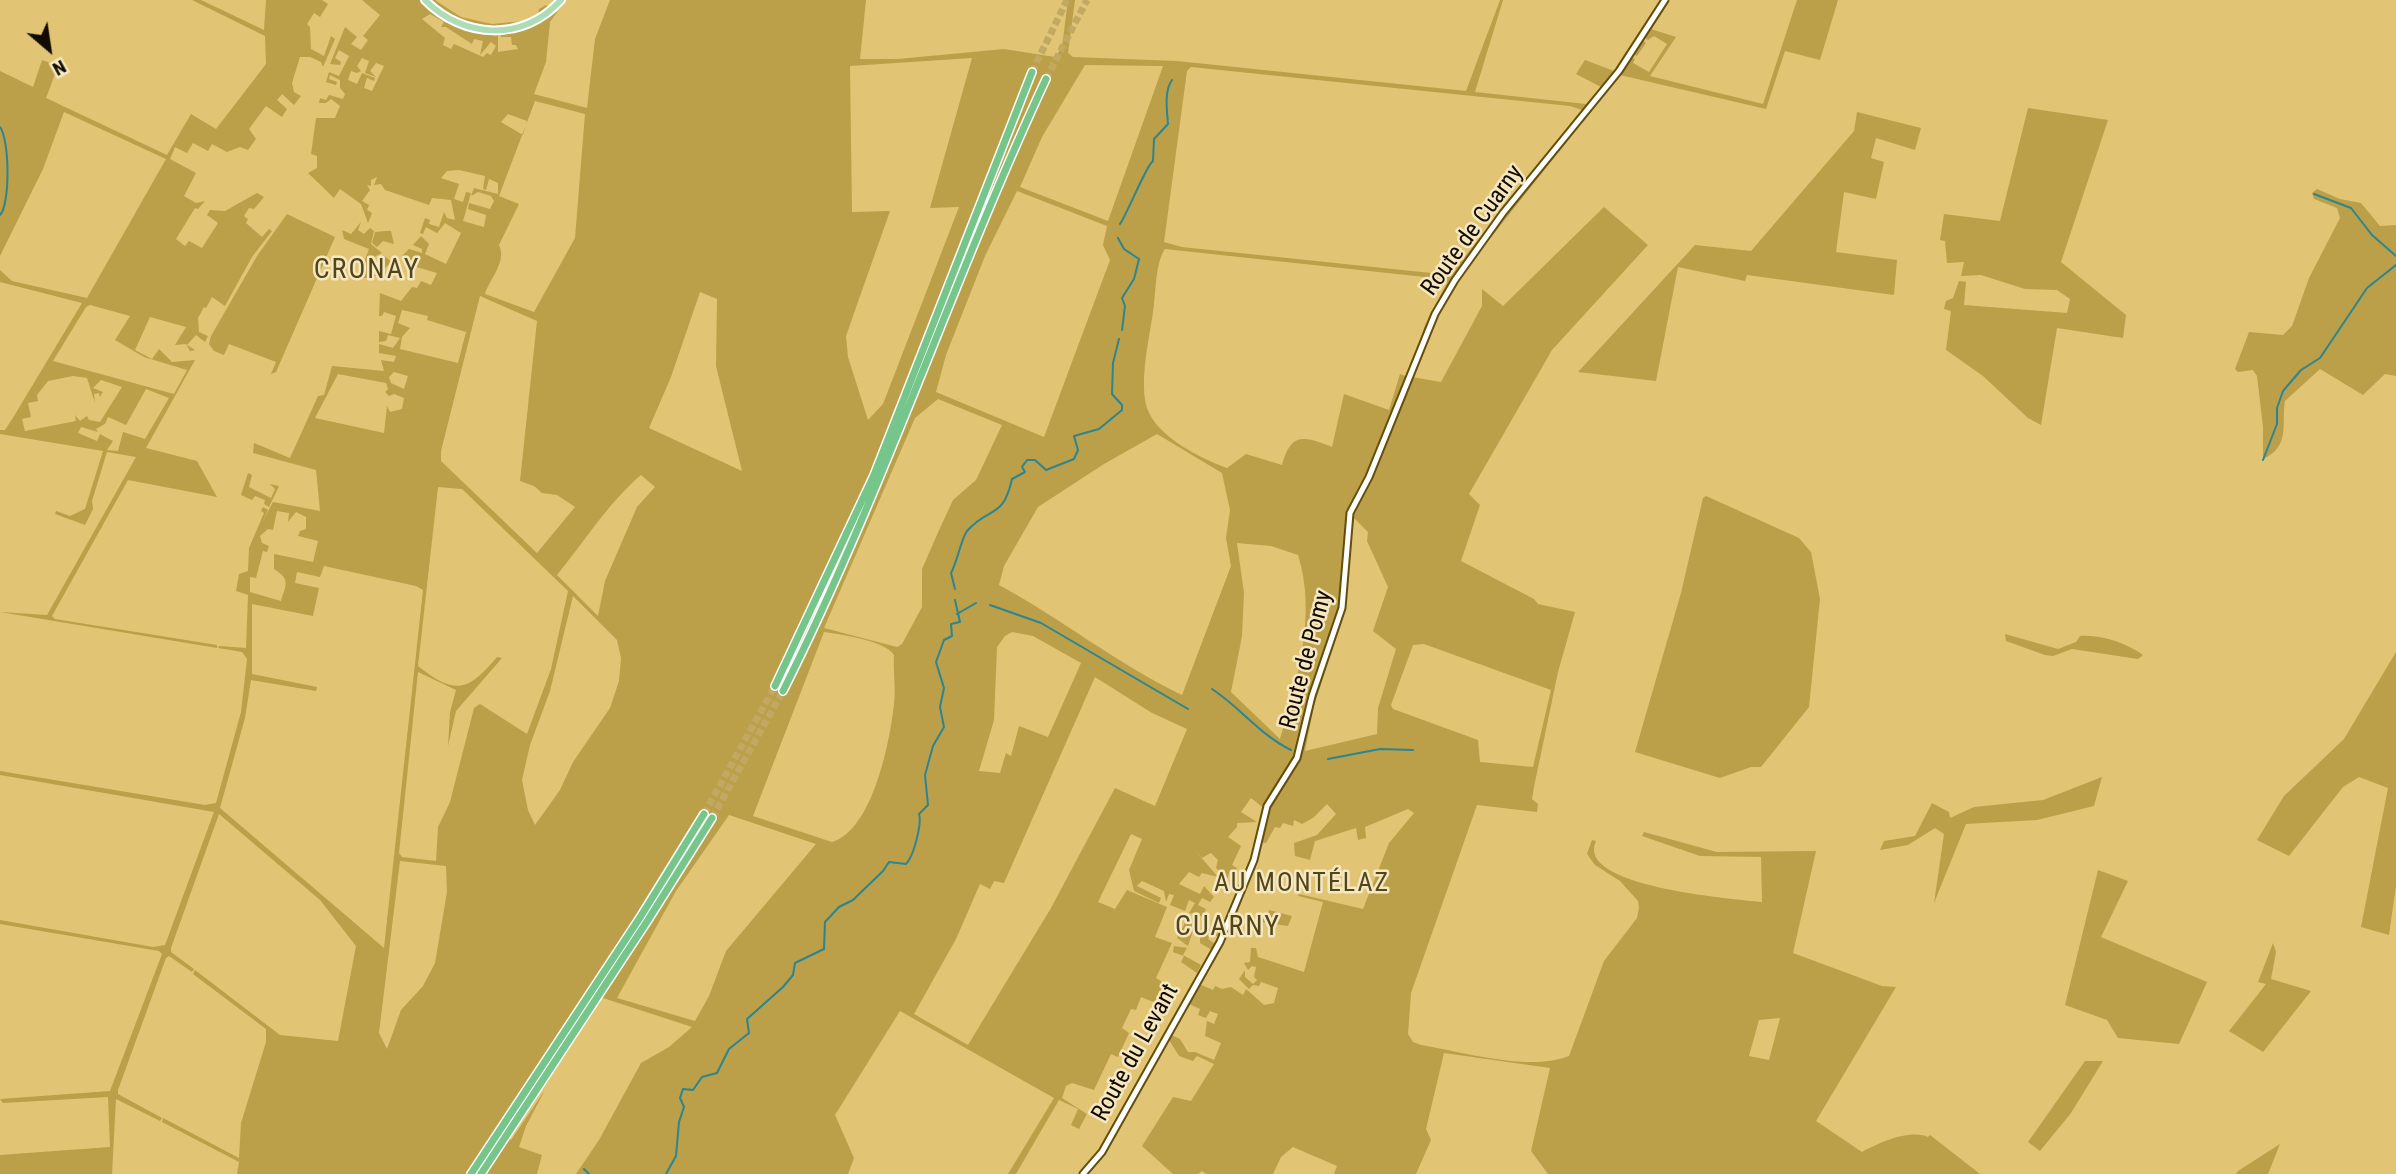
<!DOCTYPE html>
<html>
<head>
<meta charset="utf-8">
<style>
  body { margin:0 }
  #map { position:relative; width:2396px; height:1174px; overflow:hidden; background:#e1c574; font-family:"Roboto Condensed",sans-serif }
  canvas { display:block }
  .north { position:absolute; left:14px; top:14px; width:70px; height:70px; -webkit-text-stroke:5px #f5e7c0; paint-order:stroke; rotate:151deg; font-size:19px; font-weight:700; line-height:28px; text-align:center; color:#130b00 }
  .north::after { content:''; display:block; margin:auto; width:24px; height:32px; background:#130b00; clip-path:polygon(50% 0,100% 100%,50% 72%,0 100%) }
</style>
</head>
<body>
<div id="map">
<canvas width="2396" height="1174"></canvas>
<div class="north">N</div>
</div>
<script>
const context = document.querySelector('canvas').getContext('2d');
context.lineJoin = 'round';
function paint(path, color) {
  context.fillStyle = color;
  context.fill(path, 'evenodd');
}
function stroke(path, color, width, dash) {
  context.strokeStyle = color;
  context.lineWidth = width;
  context.lineCap = dash ? 'butt' : 'round';
  context.setLineDash(dash || []);
  context.stroke(path);
}
function drawText(font, color, halo, rows, align = 'center') {
  context.font = font + ' "Roboto Condensed",sans-serif';
  context.lineWidth = 5;
  context.setLineDash([]);
  context.textBaseline = 'middle';
  context.strokeStyle = halo;
  context.fillStyle = color;
  for (const [text, x, y, turn = 0] of rows) {
    context.save();
    context.translate(x, y);
    context.rotate((+turn || 0) * Math.PI / 180);
    context.textAlign = isNaN(turn) ? turn : align;
    if (halo) context.strokeText(text, 0, 0);
    context.fillText(text, 0, 0);
    context.restore();
  }
}
paint(new Path2D(`
  M192,0H201L264,30L266,0H322L328,4L320,17L314,13L307,24L310,27L311,49L324,56L331,36L335,39L323,67L321,62L310,57H300L292,83L294,92L301,96L294,105L282,94L277,100L287,109L282,117L266,106L249,129L256,139L248,150L240,147L227,152L212,144L208,151L193,143L187,153L175,147L170,159L196,173L184,196L196,203L205,201L198,209L195,208L176,239L185,246L189,241L202,248L218,223L207,215L210,210L225,211L257,193L264,197L254,209L249,208L244,216L248,219L246,223L262,237L269,229L272,231L252,257L225,306L212,297L206,308L204,307L198,318L199,332L208,336L205,342L196,335L187,345L195,350L190,351L186,344L175,345L186,327L150,317L135,350L152,359L159,349L172,362L195,360L146,448L197,461L217,497L128,480L52,616L55,619L217,645V648L0,612L47,615L136,457L107,452L92,501L93,509L85,525L55,514L56,511L70,516L85,509L103,451L0,434V430H5L14,416L82,303L0,282V270L12,281L87,298L166,159L64,112L43,169L0,256V71L33,87L42,60L58,66L46,98L167,155L191,114L216,129L266,64L265,36ZM90,305L130,316L115,340L144,357L187,370L174,394L53,361L86,307ZM73,376L87,378L95,403L94,394L99,393L100,397L103,392L93,388L101,380L122,387L100,422L89,420L87,416L80,421L75,415L76,421L25,431L22,419L31,417L28,403L38,401L37,395L48,381ZM146,389L169,398L145,439L123,432L118,451L107,450L113,441L100,434L97,441L78,433L81,427L98,432L96,429L105,424L108,417L126,425Z
  M362,0H435L461,17L492,24L523,21L538,14L539,9L546,5L548,7L556,0H566L550,22L546,62L534,94L587,108L595,39L610,0H866L860,59H898L1004,49L1055,57L1062,47L1068,0H1075L1068,53L1073,57L1177,61L1466,91L1500,0H1503L1475,92L1586,104L1601,87L1576,74L1585,60L1614,71L1660,0H1669L1651,29L1676,37L1650,76L1763,104L1797,0H1838L1820,60L1785,51L1766,109L1620,75L1461,275L1437,316L1412,377L1441,382L1482,306V289L1503,306L1604,207L1648,245L1552,350L1469,494L1480,505L1461,561L1534,599L1538,604L1575,612L1558,672L1534,787L1532,799L1538,804L1537,812L1477,805L1411,993L1408,1034L1413,1042L1421,1045C1464,1052 1529,1072 1569,1056L1604,961L1637,918L1639,908L1638,901L1620,881L1595,865L1587,854L1592,840L1596,841C1574,887 1734,899 1762,902L1761,857L1700,856L1642,836L1644,832L1717,852L1816,851L1793,953L1882,986L1896,987L1816,1121L1862,1152C1879,1143 1909,1129 1928,1137L1930,1135L1980,1174H1548L1531,1151L1550,1068L1444,1053L1426,1129L1431,1140L1416,1174H1334L1337,1166L1293,1147L1281,1157L1273,1174H1206L1202,1171L1198,1174H1173L1142,1146L1173,1097L1191,1101L1214,1064L1197,1056L1193,1061L1179,1056L1169,1040L1166,1042L1169,1034L1180,1039L1188,1052H1195L1214,1060L1221,1043L1205,1036L1207,1021L1214,1024L1218,1014L1210,1011L1206,1018L1198,1015L1200,1009L1189,1004L1186,1010L1182,1008L1197,983L1213,990L1215,986L1222,989L1231,987L1243,995L1246,989L1264,1005L1274,1003L1278,988L1261,982L1259,986L1253,985L1249,989L1239,979L1245,970V977L1253,984L1257,980L1254,977L1256,967L1252,966L1248,970L1244,963L1250,962L1251,948H1256L1258,957L1304,972L1323,902L1298,896L1299,894L1363,909L1389,843L1414,813L1408,809L1365,827L1366,838L1358,840L1356,828L1315,841L1310,860L1295,856L1294,843L1317,835L1336,814L1327,804L1313,818L1302,824L1294,820L1293,826L1283,823L1280,828L1275,827L1266,843L1258,842L1266,810L1251,798L1241,812L1257,822L1237,823V827L1228,837L1241,846L1232,865L1237,868L1234,872L1230,870L1227,879L1216,868L1218,860L1211,853L1202,858L1193,848L1218,877L1202,873L1199,877L1189,872L1179,884L1200,894L1204,886L1214,897L1210,902L1202,898L1198,905L1206,909L1203,916L1209,918L1189,913L1195,903L1189,900L1185,911L1170,905L1174,895L1169,894L1166,902L1164,891L1142,881L1137,886L1161,898L1159,903L1134,891L1129,870L1142,839L1131,834L1098,902L1115,909L1127,890L1167,907L1155,937L1172,943L1156,978L1164,983L1156,1003L1141,997L1136,1010L1131,1009L1122,1028L1129,1033L1118,1057L1111,1054L1094,1090L1072,1083L1066,1086L1062,1098L1087,1114L1079,1129L1071,1125L1078,1109L1059,1100L1016,1174H1008L1054,1098L900,1011L835,1115L854,1158L848,1174H576L599,1140L641,1063L669,1047L692,1027L600,997L508,1138L511,1140L545,1090L526,1126L519,1147L542,1155L537,1174H237L239,1162L162,1122L163,1118L239,1158L241,1123L266,1042V1029L193,974L195,970L280,1035L338,1041L356,946L320,900L219,814L171,948V952L194,969L192,972L169,956L166,958L118,1090V1094L162,1118L160,1121L116,1099L112,1174H0V1155L110,1147L108,1097L3,1103L0,1099L110,1091L162,954L159,951L0,924V920L153,947L165,945L214,812L0,775V771L205,805L216,803L241,712L247,659L242,652L218,648L219,646L246,648L248,595L236,591L239,574L248,571L249,548L264,513L261,511L263,507L268,510L262,523L273,502L320,511L316,470L253,453L254,443L290,458L318,396L324,395L332,366L384,371L381,360L394,362L396,356L379,353V344L393,348L400,338L388,335L386,341L379,342V331L391,334L396,316L384,312L382,316H379L380,293L401,301L412,287L417,288L421,281L431,285L437,273L413,266L402,256L409,249L422,253V249L413,245L421,236L429,244L425,254L446,264L461,233L445,223L437,233L426,227L423,234L420,233L425,218L430,220L429,224L439,227L444,212L447,218L455,220L451,200L432,198L429,205L385,190L381,184L374,185L377,177L371,180V186L367,185L370,190L362,201L369,205L367,210L372,213L368,223L361,204L340,189L334,198L308,173L317,168V156L311,154L316,118H335L340,106L331,99L326,103H319L320,98L326,100L329,95L343,99L345,94L340,88V80L330,75L329,79L337,82L336,85L326,82L329,72L339,76L349,56L339,50L335,58L341,62L340,65L330,64L345,27L357,37L351,44L361,50L368,40L363,36L380,15ZM430,14L444,22L441,27H446L472,44L474,39L483,41L480,55L491,42L496,46L491,55L487,53L483,57L454,44L451,49L443,45L445,38L422,19ZM498,31H500L501,37H511L512,45H516L518,49L498,52ZM1643,36L1648,40L1654,36L1667,44L1649,72L1633,63L1635,59L1629,56L1631,53L1637,56L1646,43L1640,39ZM362,58L369,61L365,73L376,77L370,71L376,63L384,66L372,91L364,88L367,78L374,81L375,78L362,73L357,84L348,80L351,71L357,73L361,71L357,66ZM972,58L930,208L959,207L883,404L868,420L848,357L846,336L890,211L852,212L850,66ZM1085,65L1163,66L1108,221L1020,187L1042,137ZM1191,67L1570,106L1582,110L1450,275L1182,247L1164,242L1187,71ZM535,101L585,114L575,238L534,312L485,294C490,278 507,262 499,245L519,204L499,196ZM508,114L527,121L523,135L501,122ZM459,170L485,176L483,189L486,190L489,179L498,183V194L474,188L471,196L478,192L491,196L494,201L490,209L469,203L468,209L486,215L484,227L463,221L471,193L466,192L463,202L454,199L459,184L441,178L447,171ZM1017,191L1107,226L1103,245L1110,260L1044,437L936,392L946,355L985,256ZM1165,249L1434,278L1447,283L1425,325L1408,377L1400,374L1389,410L1344,394L1332,447C1304,436 1291,432 1282,465L1246,454L1227,468C1200,458 1157,437 1147,408C1139,381 1149,340 1153,312C1156,294 1155,263 1165,249ZM700,292L717,299L716,366L742,471L649,428L671,377ZM480,296L537,321L520,481L534,486L542,493L557,495L575,507L537,553L441,461V451ZM402,310L428,316L427,320L466,332L458,363L400,349L402,337L410,328L398,323ZM394,372L408,376L404,389L391,383L389,377ZM338,374L386,383L388,389L385,392L389,396L394,394L404,398L402,409L390,412L387,406L384,433L315,418ZM938,399L1002,425L976,480L953,500L940,528L922,569V607L902,644L897,647L824,628L915,418ZM1157,434L1222,473L1230,510L1226,538L1231,566L1182,695C1117,664 1062,619 999,585L1004,566L1038,507L1104,464ZM641,475L655,487L637,507L605,581L598,616L557,575C585,541 608,503 641,475ZM438,487L462,489L568,591L551,669L527,734L480,704L474,708L450,802L438,827L436,861L402,857L399,853L418,672L456,690L450,712L448,746L456,711L502,658L497,657C468,691 456,696 418,666ZM277,511L289,513L288,522L296,512L306,517V529L300,531L298,536L318,541L313,562L274,554V569C292,580 285,586 281,601L250,592V577L256,578L263,551L267,552L269,546L262,543L260,536L268,529L273,530ZM1354,518L1368,532L1367,541L1388,587L1373,631L1396,649L1378,708L1377,734L1305,751L1314,706L1342,618ZM1237,543L1271,546L1298,555C1317,615 1297,681 1280,739L1231,692L1242,636L1244,593ZM324,566L416,586L423,590L384,948L220,808L245,718L251,680L316,691L317,687L252,674V604L313,616L319,588L295,583L297,572L320,577ZM573,596L617,640L621,658L619,681L610,708L573,762L560,790L535,825L528,810L522,780L530,745L550,691ZM824,632C840,634 886,641 894,655C893,671 896,688 894,704C890,741 873,830 832,842L753,816ZM1012,632L1033,636L1081,663L1048,737L1019,726L1011,756L1006,753L1000,773L979,771L994,720L997,647L1005,636ZM1424,644L1551,690L1533,767L1480,762L1478,740L1393,709L1391,705L1413,645ZM1095,677L1152,713L1187,729L1155,806L1115,788L1051,908L968,1045L914,1014L956,939L980,884L990,889L994,881L1004,883ZM729,815L816,844L726,951L709,996L695,1021L617,998L676,891ZM400,861L446,866L447,892L435,963L423,986L401,1010L387,1049L379,1033ZM1780,1018L1769,1060L1749,1056L1759,1020Z
  M2028,108L2108,120L2061,262L2126,315L2123,338L2057,328L2041,425L2028,418L1983,376L1946,350L1951,311L1944,309L1946,301L1953,298L1959,281L1966,282L1964,305L2067,313L2070,299L2057,290L2025,289L1981,275L1961,276L1964,262L1947,263L1945,241L1940,240L1944,214L2000,221Z
  M1857,112L1921,128L1915,150L1876,138L1871,158L1884,162L1876,199L1844,192L1836,252L1897,260L1894,295L1747,275L1745,281L1678,267L1656,381L1578,372L1695,245L1751,251L1854,131Z
  M2317,189L2340,199L2361,203L2380,226L2396,225V376L2385,374L2363,395L2320,369L2285,401C2281,425 2291,446 2263,459V427L2257,376L2253,370L2238,372L2235,369L2249,332L2283,335L2292,326L2309,278L2340,218L2337,208L2314,199L2312,193Z
  M287,214L335,237L276,372L271,374L276,362L229,344L224,355L214,351L209,344L211,336L257,256Z
  M361,222L358,230L364,234L370,228L374,231L371,244L382,253L374,257L369,269L376,270L383,255L392,262L373,278H358L369,249L344,239L342,230L351,234Z
  M386,231H391L394,244L383,241L377,247L372,243L375,232Z
  M248,473L252,475L249,487L271,498L275,489L270,484L279,486L269,507L264,504L265,500L255,496L252,500L241,495Z
  M1706,496L1799,538L1811,552L1820,599L1809,707L1761,767H1751L1720,778L1635,752L1681,593L1703,498Z
  M2005,634L2058,649L2076,642L2080,636C2100,634 2127,643 2143,655L2138,659L2072,649L2053,656L2045,655L2006,641Z
  M2396,652V886L2389,935L2361,927L2388,788L2359,777L2343,787L2289,856L2257,840L2284,796L2344,739Z
  M2102,777L2094,806L2037,820L1966,824L1934,903L1944,834L1935,828L1908,845L1880,850L1884,841L1915,836L1932,803L1949,812L1950,818L1974,807L2043,800Z
  M2098,870L2128,881L2101,937L2207,982L2179,1044L2118,1038L2107,1020L2065,1005Z
  M1269,910L1292,916L1288,926L1261,922L1260,918L1268,915Z
  M1188,917L1194,918L1191,929L1203,932L1205,927L1219,931L1224,925L1219,937L1211,934L1208,939L1215,944L1212,950L1200,943V934L1193,931L1188,946L1177,938Z
  M2273,943L2276,952L2271,979L2311,991L2263,1052L2229,1031L2266,984L2258,982Z
  M1174,946L1187,948L1183,955L1201,965L1197,973L1181,962L1184,956L1173,952Z
  M2085,1061H2103L2071,1113L2040,1151L2028,1142Z
  M2280,1144L2268,1174H2236L2238,1171Z`), '#bb9f49');
stroke(new Path2D(`
  M0,127C10,141 10,205 0,215
  M2314,194L2351,208L2372,235L2396,256
  M1120,224C1128,212 1147,164 1153,161L1154,139L1168,124C1167,111 1164,91 1172,80
  M1118,238L1124,249L1139,259L1134,279L1122,298L1125,306L1122,330
  M2263,460L2277,424V408L2283,391L2301,370L2320,358L2367,288L2396,265
  M955,589L951,573C958,560 961,539 967,531C989,506 1003,520 1012,479L1025,472L1022,467L1027,460H1035L1046,470L1074,459L1078,450L1074,436L1099,429L1122,410V405L1112,394L1113,363L1119,339
  M990,605L1041,623L1188,709
  M957,614L976,603
  M1212,689C1241,708 1260,735 1291,750
  M1328,759L1380,749L1413,750
  M584,1169L589,1174
  M666,1174L676,1156L679,1122L684,1107L680,1098L683,1089L693,1090L702,1077L717,1073L729,1049L749,1033L747,1019L783,987L793,975L795,963L824,949L825,922L839,907L853,900L883,871L889,862L906,864C914,856 922,823 919,814L928,805L925,775L933,746L944,727L940,707L944,688L936,662L944,640L952,636L951,624L960,622L955,600`), '#2c8590', 2);
stroke(new Path2D(`
  M1032,72L1067,0
  M1046,79L1087,0
  M704,814L775,686
  M712,818L783,691`), '#c2a963', 7, [7, 3.5]);
const minor = new Path2D(`
  M1083,1174L1102,1152L1220,942L1254,860L1267,806L1297,758L1312,696L1342,608L1350,513L1369,477L1435,314L1455,280L1503,213L1619,71L1665,0`);
const major = new Path2D(`
  M425,0C463,39 524,42 561,0`);
const highway = new Path2D(`
  M775,686L874,475L1032,72
  M783,691C883,492 952,281 1046,79
  M471,1174L641,916L704,814
  M481,1174L648,920L712,818`);
stroke(minor, '#634f0a', 9);
stroke(major, '#fff', 10);
stroke(highway, '#fff', 10);
stroke(minor, '#fff', 5);
stroke(major, '#addcb9', 6);
stroke(highway, '#76c58b', 7);
drawText('24px', '#130b00', '#f5e7c0', [
  ["Route de Cuarny",1473,231,-54],
  ["Route de Pomy",1307,660,-75],
  ["Route du Levant",1136,1053,-61]
]);
context.letterSpacing = '2px';
drawText('26px', '#53451a', '#f5e7c0', [
  ["AU MONTÉLAZ",1302,884]
]);
context.letterSpacing = '0px';
context.letterSpacing = '2px';
drawText('28px', '#53451a', '#f5e7c0', [
  ["CRONAY",367,271],
  ["CUARNY",1228,928]
]);
context.letterSpacing = '0px';
</script>
</body>
</html>
